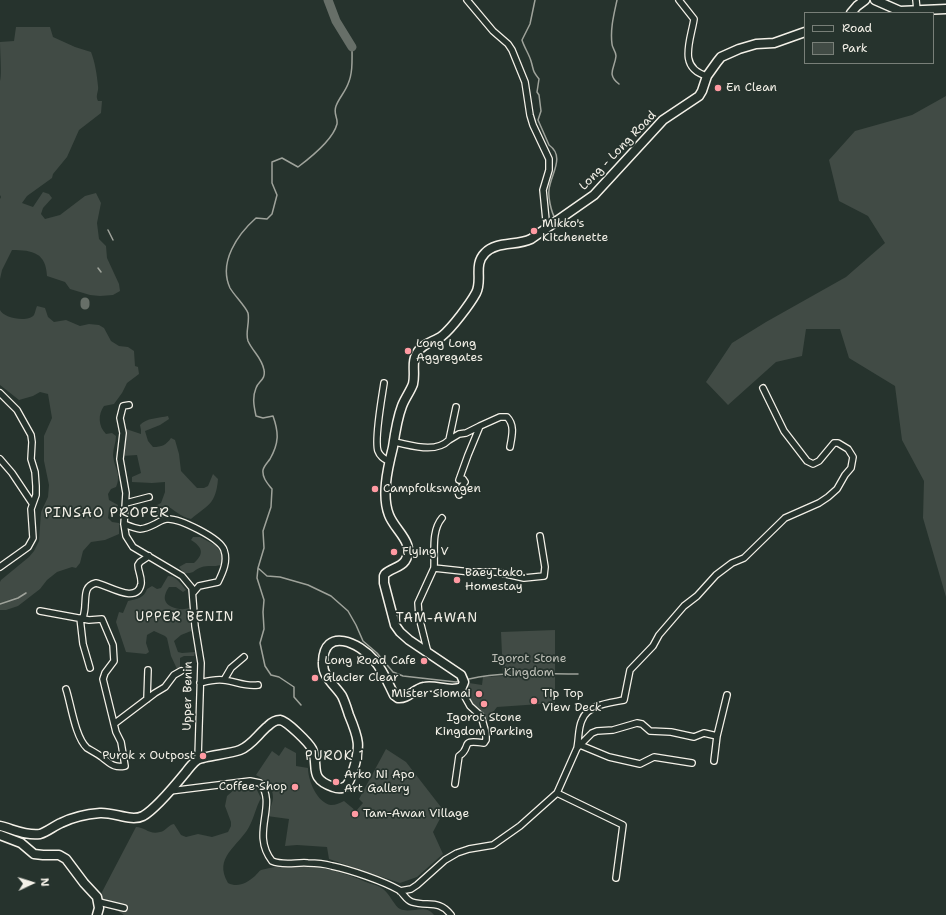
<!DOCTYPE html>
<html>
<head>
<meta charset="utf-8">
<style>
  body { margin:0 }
  #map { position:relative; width:946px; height:915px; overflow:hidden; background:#26332d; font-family:"Shantell Sans",sans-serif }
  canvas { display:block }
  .legend { position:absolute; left:804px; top:12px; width:130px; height:52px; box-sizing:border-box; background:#26332d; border:1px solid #787f78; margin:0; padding:5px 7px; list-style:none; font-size:12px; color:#f4f1e8 }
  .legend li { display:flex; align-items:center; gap:8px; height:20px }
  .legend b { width:20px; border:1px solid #787f78 }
  .north { position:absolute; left:12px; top:863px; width:40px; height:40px; -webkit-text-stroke:3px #26332d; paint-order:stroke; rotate:86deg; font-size:11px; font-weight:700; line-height:16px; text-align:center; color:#f4f1e8 }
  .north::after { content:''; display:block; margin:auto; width:14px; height:18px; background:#f4f1e8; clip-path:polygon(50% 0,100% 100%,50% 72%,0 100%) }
</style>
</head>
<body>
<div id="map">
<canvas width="946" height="915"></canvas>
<ul class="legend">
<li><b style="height:5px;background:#26332d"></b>Road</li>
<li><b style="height:11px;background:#414b45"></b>Park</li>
</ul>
<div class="north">N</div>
</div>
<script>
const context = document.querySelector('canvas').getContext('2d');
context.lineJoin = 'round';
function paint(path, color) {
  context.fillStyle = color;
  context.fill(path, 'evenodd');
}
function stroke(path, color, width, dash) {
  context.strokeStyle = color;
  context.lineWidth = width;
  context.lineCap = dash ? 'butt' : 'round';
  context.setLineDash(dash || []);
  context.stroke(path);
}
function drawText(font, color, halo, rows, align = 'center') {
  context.font = font + ' "Shantell Sans",sans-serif';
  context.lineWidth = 3.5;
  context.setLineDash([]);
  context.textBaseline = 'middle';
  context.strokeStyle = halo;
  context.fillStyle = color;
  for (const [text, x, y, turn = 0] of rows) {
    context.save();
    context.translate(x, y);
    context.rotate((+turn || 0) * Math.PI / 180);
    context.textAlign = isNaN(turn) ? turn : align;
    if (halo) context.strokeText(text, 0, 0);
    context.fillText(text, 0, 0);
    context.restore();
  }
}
paint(new Path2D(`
  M16,27H50L53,37L75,47L91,52C95,62 97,75 98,86C99,92 95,95 98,101H102L101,113L79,130L67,157L53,174L52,178L27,196L22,203L33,207L43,192L49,194L52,198L43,208L41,214L45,219L60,215L85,196L96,193L101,203L97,223L99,239L106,246L107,258L119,284L120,291L113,295L100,296L90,295L70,289L65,282L47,276C46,253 33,250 12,250L2,270L0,279V199L1,197L0,195V81C2,76 0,50 0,42L14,41Z
  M946,96V597L923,518L924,481L902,440L895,386L849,358L840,329H806L802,356L776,362L728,405L706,382L732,343L766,322L846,277L885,243L868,216L839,201L829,160L855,131L912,115Z
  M37,306L45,308L48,317L54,322L66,320L80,326L89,324L99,325L104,328L111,341L119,346L128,347L134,351L135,366L138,367L139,374L127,383L122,393L114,404L104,406C98,414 98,426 106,434L112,433L116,436C116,442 113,449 113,455C114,468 122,474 116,487L111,489L108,494L109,500L118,505L117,508L109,510L108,518L112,522L119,523V534L105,540L91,542L83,551L80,563L76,568L72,567L57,572L47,580L40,589L18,606L6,610H0V582L1,580L29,557L34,551L39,541L41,512L48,497L49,485L44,461V436L52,418L48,394L40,392L33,396L19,400L0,385V310C3,318 28,323 34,315C35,313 36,308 37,306Z
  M168,416L169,419L160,425L145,431L148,441L153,447C162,447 166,445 171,438L175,440L179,454L181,471L197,488H204L208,486L213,474L218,479C216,504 208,505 191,519C180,517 174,509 165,505L160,511L162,518L160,521L155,520L150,514L153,507L161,503L165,492V482L152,483L132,482V477L141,473L137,455L122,456L124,431L126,429L141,434V430L140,425C146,418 159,418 168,416Z
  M193,537H200L215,545L223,555V560L221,565C214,567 207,565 202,567C193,570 195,574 184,573L179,567L186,563H194C205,553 202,547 191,540Z
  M168,576C176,576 181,584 186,590L183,592L176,587H169C167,590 164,595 165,600C167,608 182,611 189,608L191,631L181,635L174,641L178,652L182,653L195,652L194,656H184L180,658V667L177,669L171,656L167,638L165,636L154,631L147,635L146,643L149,652L146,654L126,652L116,622L119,612L123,613L128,601C137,599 144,598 147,589L152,586L157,589L161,588Z
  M555,630V703L497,707L485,723L470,704L464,691L468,687L469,683L482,685L483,677L503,676L501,632Z
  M285,747L296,753V766L308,768C308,780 317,803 331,805C336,805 340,803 344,801L356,811L363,803L359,799L386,749L406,762L444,811L433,832L443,854L417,877L400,883L329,859L327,847L297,845L285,846L289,819L267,816C269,811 273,803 273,797C273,787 264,779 256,775L272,751L279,756Z
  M243,786L256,788L261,798C256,807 254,818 249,827C238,847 213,857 228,883C238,888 247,883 255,876C257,874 259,871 261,870C265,869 278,866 282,866C311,863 340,871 366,882C371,884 378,885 383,889C390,894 395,907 400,909C411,914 426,903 434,915H124C114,907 102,909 102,892L136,827C145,827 149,835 160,832C166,831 168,825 174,824L181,835L186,837L198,834L212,837L228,832L231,826V822L225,806L227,796L235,789Z`), '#414b45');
stroke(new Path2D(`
  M535,0L530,24L522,40C524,47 529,54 531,61C534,71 532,70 539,79L537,92L539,95L541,111L538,120L549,145C566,157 550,175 549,190C548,196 551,212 555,218
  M617,0C614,14 610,29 612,44C612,48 616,51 616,56C615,68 606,74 619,84
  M108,230L113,240
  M98,268L101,272
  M258,568L267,576L280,577L308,585L331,596L348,611L356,625L363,641L377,653L393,672L403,676L456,682L459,681
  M0,604L18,598L26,593
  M469,679C505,671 542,674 578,674
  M301,705L294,697V687L279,677L271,675L265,666L260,643L264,629L263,612L264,600L257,578L258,568L264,548L263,531L271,507L272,489C268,484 262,478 263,470C264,466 268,462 270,459C279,443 279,433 273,416L263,418L256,416C254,406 252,398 256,388C258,381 266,380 264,370C262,358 253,352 248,341C245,333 250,322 248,313C246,307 234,295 230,288C218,262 238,234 256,218L267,219L272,214L277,195L272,183V162L282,158L298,167C310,158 333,140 337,124C338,117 333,114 336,106C339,98 345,92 348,84C353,73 352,59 352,47`), '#9fa39b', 1.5);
stroke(new Path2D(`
  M328,0L336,21L352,47
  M85,305V302`), '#676f68', 9);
const street = new Path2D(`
  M467,0L493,31L508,44L512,50L525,82L530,115L533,125L549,159V170L543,190L546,220L549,226
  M679,0L694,19C691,40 677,68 707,76
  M916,0L917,10
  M384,383C382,397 374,440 378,451C380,457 385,459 390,462
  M0,393L17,410L31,435L32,442L31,459L35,472L36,486V495L31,509L33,538L28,547L0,567
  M129,405L123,406L120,418L123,433L120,459L126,493L124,524L126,536L133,547L182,576L192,588L195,626L201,663L198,758
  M480,426L500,417H507C515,425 512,436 510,447
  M449,440L459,434L466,433L480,426L468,455L459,480L463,479L465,482L458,492L459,495
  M394,442C411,445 435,454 449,440L456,407
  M0,459L12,473L32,503
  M126,503L149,497
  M124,524C139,530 141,531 155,524C159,522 163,519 167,519C179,518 220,538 224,550C228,561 223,572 218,582L199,586L193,593
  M434,568C435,552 431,531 442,518
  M40,611L89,620L102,619L113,645L114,661L105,673L103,679L116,732L121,742L125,766C114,768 111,764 103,758C98,754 92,751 87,748C75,737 71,704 66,689
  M80,618L83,644L90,668
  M83,618C84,614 85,609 85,605C86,595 84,586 96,583C108,585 137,605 141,584C142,577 138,571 138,565L140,562L149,556
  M428,653L419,617L418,603L434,568L471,572H497L524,578L544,576L545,567L540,536
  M224,680L231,668L244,657
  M200,683C208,681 215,679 223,680C235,681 245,687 258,685
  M147,699L148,670
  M114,724L155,693L165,687L174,675L181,671
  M580,745L609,757L640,764L654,757L692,763
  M577,748C579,739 578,728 582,720C588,704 610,703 624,700L630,670L653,646L659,635L684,606L697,596L716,575L732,563L744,558L785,518L819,503L828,497L837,489L845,475L851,468L853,457L848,449L838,443H834L819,461L813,464L807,461L784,431L763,388
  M714,761L717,736L727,695
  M455,784L459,756C473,747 458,739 484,743L486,740V733L481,716L470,706L460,688
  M170,791L250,781L260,783C278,805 250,833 272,861C283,866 296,862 308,863C316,863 325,864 332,866C351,870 383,881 399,890C404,894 406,900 412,902C428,907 439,899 451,915
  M557,793L623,825L616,878
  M400,891L411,889L417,885L445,860L457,853L469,849L493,845L520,826L557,793L577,748L592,733L597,731L613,730L637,723L642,724L650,731L671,732L694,737L704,733L717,736
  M99,902L124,908`);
const secondary = new Path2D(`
  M875,0L900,11L946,9
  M851,13L857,6L865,0
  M0,826C13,829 26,836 40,834C47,832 54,826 61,823C73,817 87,814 100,813C114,812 131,822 143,816C154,810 177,783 186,772C189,768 193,763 197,760C203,756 230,754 240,750C252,745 258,734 268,726C271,723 276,720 280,720C287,721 309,743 312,749C320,766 307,778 333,787C338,789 342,789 346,786C350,782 351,776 353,771C361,746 359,739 349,715C347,709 345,702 342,696C335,685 322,677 323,662C324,626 360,643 374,660C383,670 388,683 394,695L398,698C408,699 414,689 424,687C436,684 450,693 462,687L464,682L461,675L409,640L400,632L395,625L384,583V576L385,574C391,568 400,568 405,561C416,543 395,531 389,515C385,505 385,493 386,483C387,471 390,459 393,447C395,433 397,419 402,406C405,398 410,392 413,384C416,372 410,361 419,350C425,343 435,341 442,336C452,328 470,304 476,293C483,280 473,265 485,253C496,241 517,246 531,239L594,195L663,120L699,96L702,91L707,76L717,62L721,57L739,49L756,44L774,43L805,32
  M0,835L21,843L34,854L43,855H59L66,859L84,883L97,897L99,908L97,915`);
stroke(street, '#f4f1e8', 8);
stroke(secondary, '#f4f1e8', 11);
stroke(street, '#26332d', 5.5);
stroke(secondary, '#26332d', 8);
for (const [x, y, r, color] of [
  [718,88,4,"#ff9aa2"],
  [534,231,4,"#ff9aa2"],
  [408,351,4,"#ff9aa2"],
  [375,489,4,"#ff9aa2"],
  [394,552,4,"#ff9aa2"],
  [457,580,4,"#ff9aa2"],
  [424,661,4,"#ff9aa2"],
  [315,678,4,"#ff9aa2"],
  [479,694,4,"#ff9aa2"],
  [534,701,4,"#ff9aa2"],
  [484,704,4,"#ff9aa2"],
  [203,756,4,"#ff9aa2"],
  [336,782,4,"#ff9aa2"],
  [295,787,4,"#ff9aa2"],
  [355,814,4,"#ff9aa2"]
]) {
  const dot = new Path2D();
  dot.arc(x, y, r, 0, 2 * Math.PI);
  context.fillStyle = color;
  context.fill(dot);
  stroke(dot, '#26332d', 1.5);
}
drawText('12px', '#f4f1e8', '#26332d', [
  ["En Clean",726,88],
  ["Mikko's",542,224],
  ["Kitchenette",542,238],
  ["Long Long",416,344],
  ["Aggregates",416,358],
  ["Campfolkswagen",383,489],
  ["Flying V",402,552],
  ["Baey tako.",465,573],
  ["Homestay",465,587],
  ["Long Road Cafe",416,661,"right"],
  ["Glacier Clear",323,678],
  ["Mister Siomai",471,694,"right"],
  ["Tip Top",542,694],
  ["View Deck",542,708],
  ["Igorot Stone",484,718,"center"],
  ["Kingdom Parking",484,732,"center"],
  ["Purok x Outpost",195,756,"right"],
  ["Arko Ni Apo",344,775],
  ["Art Gallery",344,789],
  ["Coffee Shop",287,787,"right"],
  ["Tam-Awan Village",363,814]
], 'left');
drawText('12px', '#f4f1e8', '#26332d', [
  ["Long - Long Road",618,151,-46],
  ["Upper Benin",188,696,-89]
]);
drawText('12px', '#bebfb7', '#26332d', [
  ["Igorot Stone",529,659],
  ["Kingdom",529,673]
]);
context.letterSpacing = '1px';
drawText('13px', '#f4f1e8', '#26332d', [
  ["UPPER BENIN",185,618],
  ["TAM-AWAN",437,619],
  ["PUROK 1",335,757]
]);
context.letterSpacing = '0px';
context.letterSpacing = '1px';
drawText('14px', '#f4f1e8', '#26332d', [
  ["PINSAO PROPER",107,513]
]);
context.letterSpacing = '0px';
</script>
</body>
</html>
